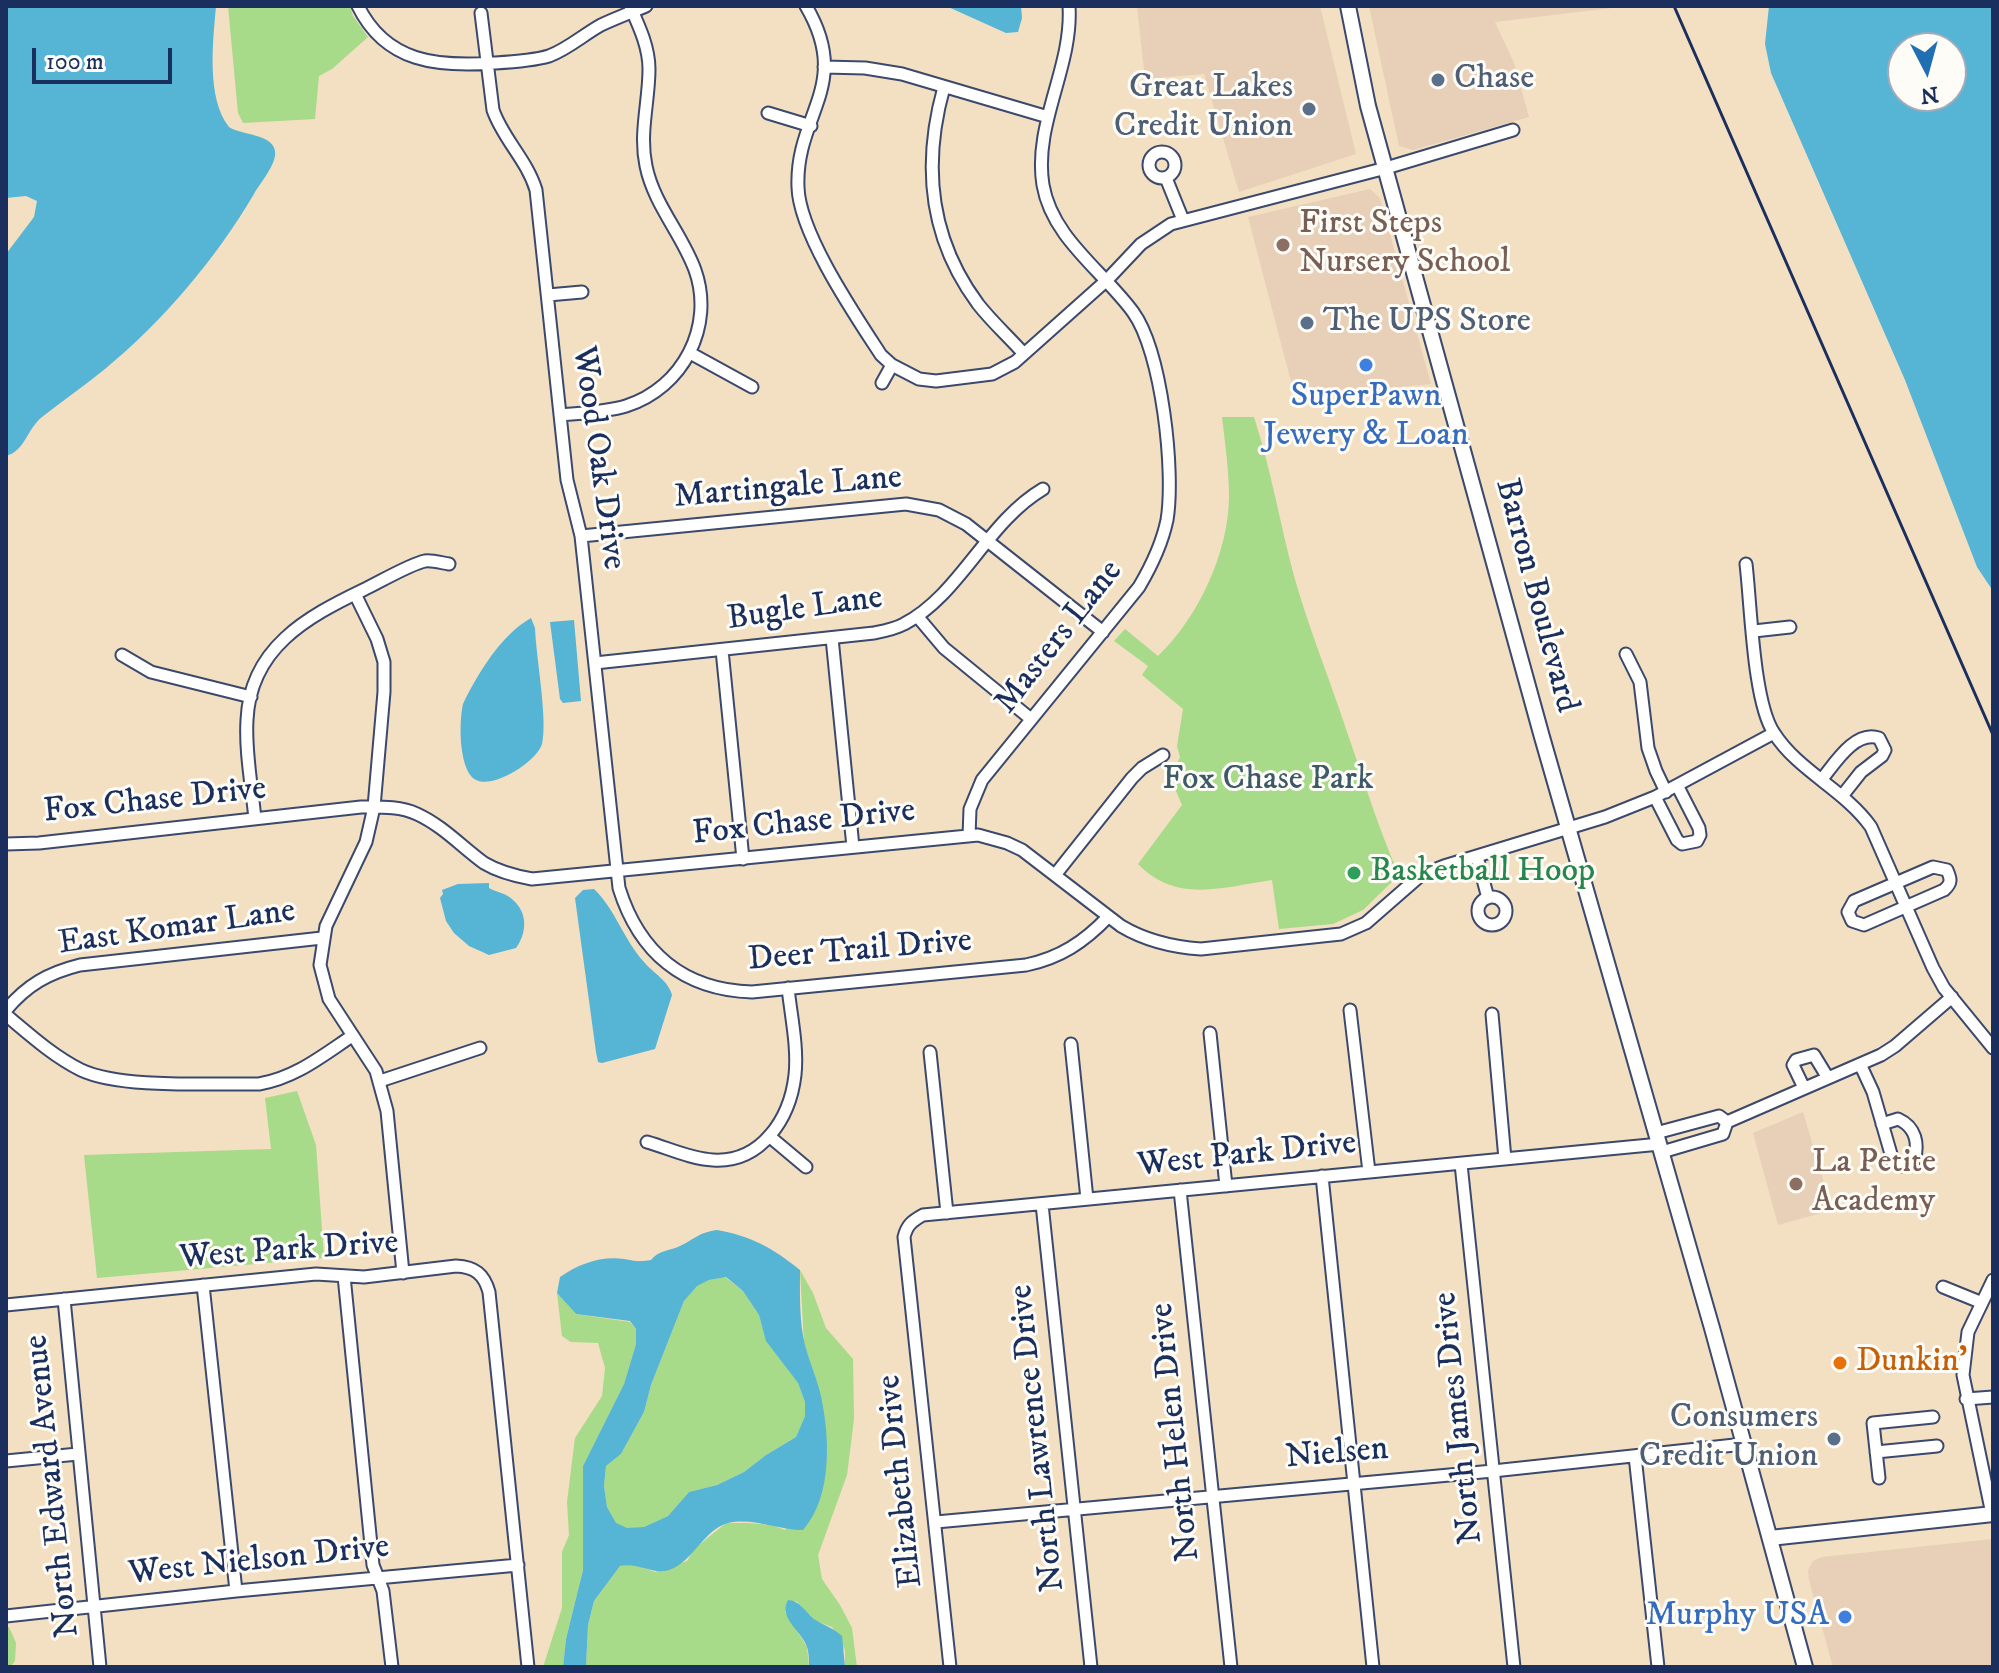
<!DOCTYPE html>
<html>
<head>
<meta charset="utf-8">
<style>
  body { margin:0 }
  #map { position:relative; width:1999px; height:1673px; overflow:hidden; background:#f3dfc2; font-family:"IM FELL DW Pica",serif }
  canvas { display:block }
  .frame { position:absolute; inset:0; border:8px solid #1b2f5e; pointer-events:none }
  .north { position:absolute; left:1887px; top:32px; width:80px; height:80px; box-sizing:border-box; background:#fdfcf7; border:2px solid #a3aaba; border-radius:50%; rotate:174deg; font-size:22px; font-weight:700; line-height:32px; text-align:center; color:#1b2f5e }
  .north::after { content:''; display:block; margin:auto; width:28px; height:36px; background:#1f6fb2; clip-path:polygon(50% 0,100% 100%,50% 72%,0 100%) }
  .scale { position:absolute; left:32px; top:48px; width:140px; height:36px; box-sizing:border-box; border:4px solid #1b2f5e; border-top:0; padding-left:10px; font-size:24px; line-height:28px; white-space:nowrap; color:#1b2f5e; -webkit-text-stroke:6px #fdfcf7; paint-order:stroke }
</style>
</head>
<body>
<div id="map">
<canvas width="1999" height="1673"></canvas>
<div class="frame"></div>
<div class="north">N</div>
<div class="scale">100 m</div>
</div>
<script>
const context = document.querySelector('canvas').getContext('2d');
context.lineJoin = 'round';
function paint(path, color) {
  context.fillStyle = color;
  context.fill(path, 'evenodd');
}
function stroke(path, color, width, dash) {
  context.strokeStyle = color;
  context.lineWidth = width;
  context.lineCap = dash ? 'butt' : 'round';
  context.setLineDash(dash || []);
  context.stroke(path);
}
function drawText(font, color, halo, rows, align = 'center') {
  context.font = font + ' "IM FELL DW Pica",serif';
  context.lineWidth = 6;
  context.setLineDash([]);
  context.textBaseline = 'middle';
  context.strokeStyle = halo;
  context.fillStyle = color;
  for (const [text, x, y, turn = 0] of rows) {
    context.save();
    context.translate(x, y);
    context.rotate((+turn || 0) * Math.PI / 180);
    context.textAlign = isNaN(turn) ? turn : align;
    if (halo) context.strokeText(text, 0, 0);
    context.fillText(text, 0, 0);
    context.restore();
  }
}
paint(new Path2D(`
  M1137,6H1320L1356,154L1239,192L1204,74L1145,79Z
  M1369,6H1628L1495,22L1514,63L1529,117L1413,150L1399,146Z
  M1370,189L1380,198L1431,384L1295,397L1248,217Z
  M1803,1112L1832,1210L1778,1225L1753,1133Z
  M1993,1539V1667H1833L1809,1580L1808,1570L1813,1561L1822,1557Z`), '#e7cfb8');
paint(new Path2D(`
  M228,6H350L353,16L368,37L332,69L319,76L315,119L243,123L238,113Z
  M1222,417H1254C1271,469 1280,524 1294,576C1309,629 1330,680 1347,732C1364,780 1378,828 1399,875L1363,910L1333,924L1279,929L1272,880C1223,887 1177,904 1138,864L1182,805L1170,777L1180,757L1177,746L1183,709L1142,675L1148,666L1114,641L1125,629L1158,656C1198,618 1229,552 1229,496C1229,470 1225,443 1222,417Z
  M297,1091L316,1145L324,1258L97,1278L84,1155L271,1149L265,1098Z
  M800,1270L813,1293L826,1328L853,1359L854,1419L847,1475L818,1555L822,1579L840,1605L852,1628L857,1667H845V1650L832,1627L816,1621L796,1601L785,1612L807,1647L809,1667H586L588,1625L594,1601L620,1566L633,1564L655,1572L687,1561L694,1549L726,1523H748L772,1525L785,1530L826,1453L820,1393L804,1343Z
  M725,1277L743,1291L759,1315L767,1341L798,1383L805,1402V1416L796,1437L766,1455L744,1472L717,1485L689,1492L668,1516L644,1527L627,1529L616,1524L607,1507L604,1486L606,1466L621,1454L644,1412L651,1385L684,1301L696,1286L709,1280Z
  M557,1293L576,1314L630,1322L636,1329V1344L624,1384L583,1466V1570L566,1639L563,1667H543L562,1608V1552L569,1535L567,1502L575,1438L602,1396L605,1368L598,1343L571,1342L562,1336Z
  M6,1627H9L16,1643L15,1661L10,1667H6Z`), '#a7da89');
paint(new Path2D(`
  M6,6H216C213,41 206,98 229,127C241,135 273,134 275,151C277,164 260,183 254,194C215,260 163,321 105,369C84,386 62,401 42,417C27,429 25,451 6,456V254L34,217L37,201L26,196L6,198Z
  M946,6H1021L1022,18L1018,32L1006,33Z
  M1769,6H1993V591L1977,567L1905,380L1771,73L1765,44ZM1951,48V96H1903V48Z
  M531,618L535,628C536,657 548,720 542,744C537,762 486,795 471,776C459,761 459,722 463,704C478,673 501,635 531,618Z
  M574,620L581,701L563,703L560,699L550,622Z
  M489,883V888C496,892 508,894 513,900C528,913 527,933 516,948L489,955L469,946L454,933L446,921L440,898L443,894L442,890L458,884Z
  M594,889C615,909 624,940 644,962C654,974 668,980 672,995L655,1049L602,1063L598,1062L596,1052L575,898L583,890Z
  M717,1230C751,1236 773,1248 800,1270C800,1295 799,1321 805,1345C809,1361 816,1376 820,1392C830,1435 833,1496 803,1530C778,1530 752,1517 728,1523C704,1529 693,1562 669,1570C651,1575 640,1562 620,1566L594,1601L588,1625L586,1667H563L566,1639L583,1570V1466L624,1384L636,1344V1329L630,1321L576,1314L557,1293L560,1277C579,1264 600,1256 624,1259C634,1261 640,1262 651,1260C659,1250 669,1251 680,1246C697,1238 697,1233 717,1230ZM726,1277L743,1291L759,1315L766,1341L798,1383L805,1402V1416L796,1437L766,1455L744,1472L717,1485L689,1492L668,1516L644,1527L627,1528L616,1523L607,1507L604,1486L606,1466L621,1454L644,1412L651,1385L684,1301L697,1286L709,1280Z
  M788,1600C800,1601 805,1611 814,1619C824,1626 832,1627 842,1636L845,1667H809C809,1661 809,1652 807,1647C801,1630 778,1618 788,1600Z`), '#56b4d5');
const minor = new Path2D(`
  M358,6C386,63 438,67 494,63C512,62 532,61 549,56C568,49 583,35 601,25C616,18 632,12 646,6
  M806,6C853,86 795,114 798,187C799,233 855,315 881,355L892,365L919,379L936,381L992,374L1015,362L1107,280L1141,244L1171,224L1386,168L1513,130
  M481,13L493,110C503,139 527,160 536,190L567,480L581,536L619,888C639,952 683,990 752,992L1026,965C1060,958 1084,942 1108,917
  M824,67L865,68L902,74L1048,117
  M944,87C922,165 929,238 978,304C992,322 1009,337 1024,354
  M768,113L811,126
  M1149 165a13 13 0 1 1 26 0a13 13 0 1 1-26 0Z
  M1166,178L1183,220
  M548,295L582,292
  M690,353L752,387
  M882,383L892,365
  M560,415C582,413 606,412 626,406C683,388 715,326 695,270C682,234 654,205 646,166C639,133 649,102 649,69C649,47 639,26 630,6
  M581,536L906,504L939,510L966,524L1103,632
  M1746,564C1751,605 1753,702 1774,733C1798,771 1845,790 1871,827L1933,968L1944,988L1993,1048
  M355,594L377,639L384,662V692L374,807L366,842L326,926L320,965L329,999L376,1071L387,1111L403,1273
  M917,616L944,648L1031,719
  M1754,631L1790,627
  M832,638L853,847
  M722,650L743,859
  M1626,654L1640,682L1648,748L1656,771L1666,792
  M122,655L151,672L251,697
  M595,663L874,633C884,631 895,629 904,624C960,595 987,522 1043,489
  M1822,779C1835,763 1855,730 1879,738L1885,750L1882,756L1861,772L1842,796
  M1655,797L1677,840L1682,844L1697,841L1700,835L1699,828L1678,787
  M255,819C252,787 245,752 247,720C250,648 307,617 363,590C378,583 410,564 425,561C432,560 442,563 449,564
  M969,836L970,809L982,780L1139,587C1152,565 1162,544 1167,520C1175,472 1162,352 1133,312C1103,271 1052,238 1043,185C1033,124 1073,67 1069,6
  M6,844L39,843L361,807C380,807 400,806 417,814C443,826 462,847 484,863C499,872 515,876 532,879L978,835L1007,843L1022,850L1121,926C1146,941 1172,947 1201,949L1341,934L1366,923L1421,875L1444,866L1605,817L1655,797L1774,733
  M1477,857L1488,898
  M1933,867L1947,870C1951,879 1952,883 1944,890L1864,925L1852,921L1848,912L1854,901Z
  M1055,875L1132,778L1142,768L1163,755
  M1478 911a14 14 0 1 1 28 0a14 14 0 1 1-28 0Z
  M6,1010C27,985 48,973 80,965L322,938
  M1350,1010L1369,1172
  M1492,1014L1505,1159
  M6,1015C30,1035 53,1056 81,1070C121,1089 212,1083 259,1084C295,1078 322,1056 352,1036
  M1210,1033L1226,1186
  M1071,1044L1087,1199
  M930,1052L947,1213
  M1860,1064L1873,1092L1893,1161L1901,1166L1914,1161C1919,1144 1916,1127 1898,1119L1882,1124
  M380,1081L480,1048
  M1804,1088L1793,1065L1796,1060L1814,1055L1828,1078
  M1727,1122L1881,1055L1895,1046L1952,997
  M1656,1133L1719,1116L1727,1122L1723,1134L1662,1152
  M769,1136L806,1167
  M647,1142C668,1148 691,1159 713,1160C761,1163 790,1119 795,1075C798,1047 791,1016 788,988
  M1461,1164L1514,1667
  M1322,1176L1373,1667
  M1180,1190L1231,1667
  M1042,1204L1091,1667
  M344,1276L373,1565L383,1591L392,1667
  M203,1285L236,1591
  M1943,1287L1980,1302
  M64,1299L100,1667
  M6,1305L316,1274L364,1277L456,1266C475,1267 484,1274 489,1292L528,1667
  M1966,1399L1993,1397
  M1876,1452L1937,1446
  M1635,1456L1658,1667
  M6,1461L78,1454
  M1879,1478L1873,1423L1933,1417
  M1992,1514L1963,1375L1968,1332L1993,1280
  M936,1522L1493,1471L1744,1444
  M6,1616L236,1591L518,1565
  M950,1667L904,1237C907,1225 912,1221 923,1215L1660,1144`);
const major = new Path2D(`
  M1348,6L1368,106L1542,737L1712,1328L1805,1667
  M1770,1538L1993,1514`);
stroke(minor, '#3b496d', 15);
stroke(major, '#3b496d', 18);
stroke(minor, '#fff', 11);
stroke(major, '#fff', 14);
stroke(new Path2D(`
  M1674,6L1993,735`), '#1b2f5e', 3);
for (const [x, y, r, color] of [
  [1438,80,8,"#5c6f8a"],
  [1309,109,8,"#5c6f8a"],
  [1283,245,8,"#8d6e63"],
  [1307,323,8,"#5c6f8a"],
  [1366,365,8,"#3f7fe0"],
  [1354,873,8,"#2e9e5b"],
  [1796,1184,8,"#8d6e63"],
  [1840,1363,8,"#e8710a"],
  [1834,1439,8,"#5c6f8a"],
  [1845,1617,8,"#3f7fe0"]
]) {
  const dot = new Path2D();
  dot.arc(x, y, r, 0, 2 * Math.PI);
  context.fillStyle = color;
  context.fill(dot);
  stroke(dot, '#fdfcf7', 3);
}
drawText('34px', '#4e5e75', '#fdfcf7', [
  ["Chase",1454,80],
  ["Great Lakes",1293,89,"right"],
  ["Credit Union",1293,128,"right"],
  ["The UPS Store",1323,323],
  ["Consumers",1818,1419,"right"],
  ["Credit Union",1818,1458,"right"]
], 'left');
drawText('34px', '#785e54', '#fdfcf7', [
  ["First Steps",1299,225],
  ["Nursery School",1299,264],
  ["La Petite",1812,1164],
  ["Academy",1812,1203]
], 'left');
drawText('34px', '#366cbe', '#fdfcf7', [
  ["SuperPawn",1366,398],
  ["Jewery & Loan",1366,437],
  ["Murphy USA",1829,1617,"right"]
]);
drawText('34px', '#1b2f5e', '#fdfcf7', [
  ["Wood Oak Drive",597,458,82],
  ["Martingale Lane",788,489,-5],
  ["Barron Boulevard",1535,596,75],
  ["Bugle Lane",805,610,-8],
  ["Masters Lane",1060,638,-52],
  ["Fox Chase Drive",155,802,-6],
  ["Fox Chase Drive",804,824,-6],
  ["East Komar Lane",177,929,-8],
  ["Deer Trail Drive",860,952,-5],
  ["West Park Drive",1247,1156,-6],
  ["West Park Drive",289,1252,-4],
  ["North James Drive",1460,1418,-96],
  ["North Helen Drive",1177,1432,-96],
  ["North Lawrence Drive",1039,1438,-96],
  ["Nielsen",1337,1455,-5],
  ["Elizabeth Drive",902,1481,-96],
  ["North Edward Avenue",54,1486,-96],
  ["West Nielson Drive",259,1562,-6]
]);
drawText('34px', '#3e5a69', '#fdfcf7', [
  ["Fox Chase Park",1268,781]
]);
drawText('34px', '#27864d', '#fdfcf7', [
  ["Basketball Hoop",1370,873]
], 'left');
drawText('34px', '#c56008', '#fdfcf7', [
  ["Dunkin'",1856,1363]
], 'left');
</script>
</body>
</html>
